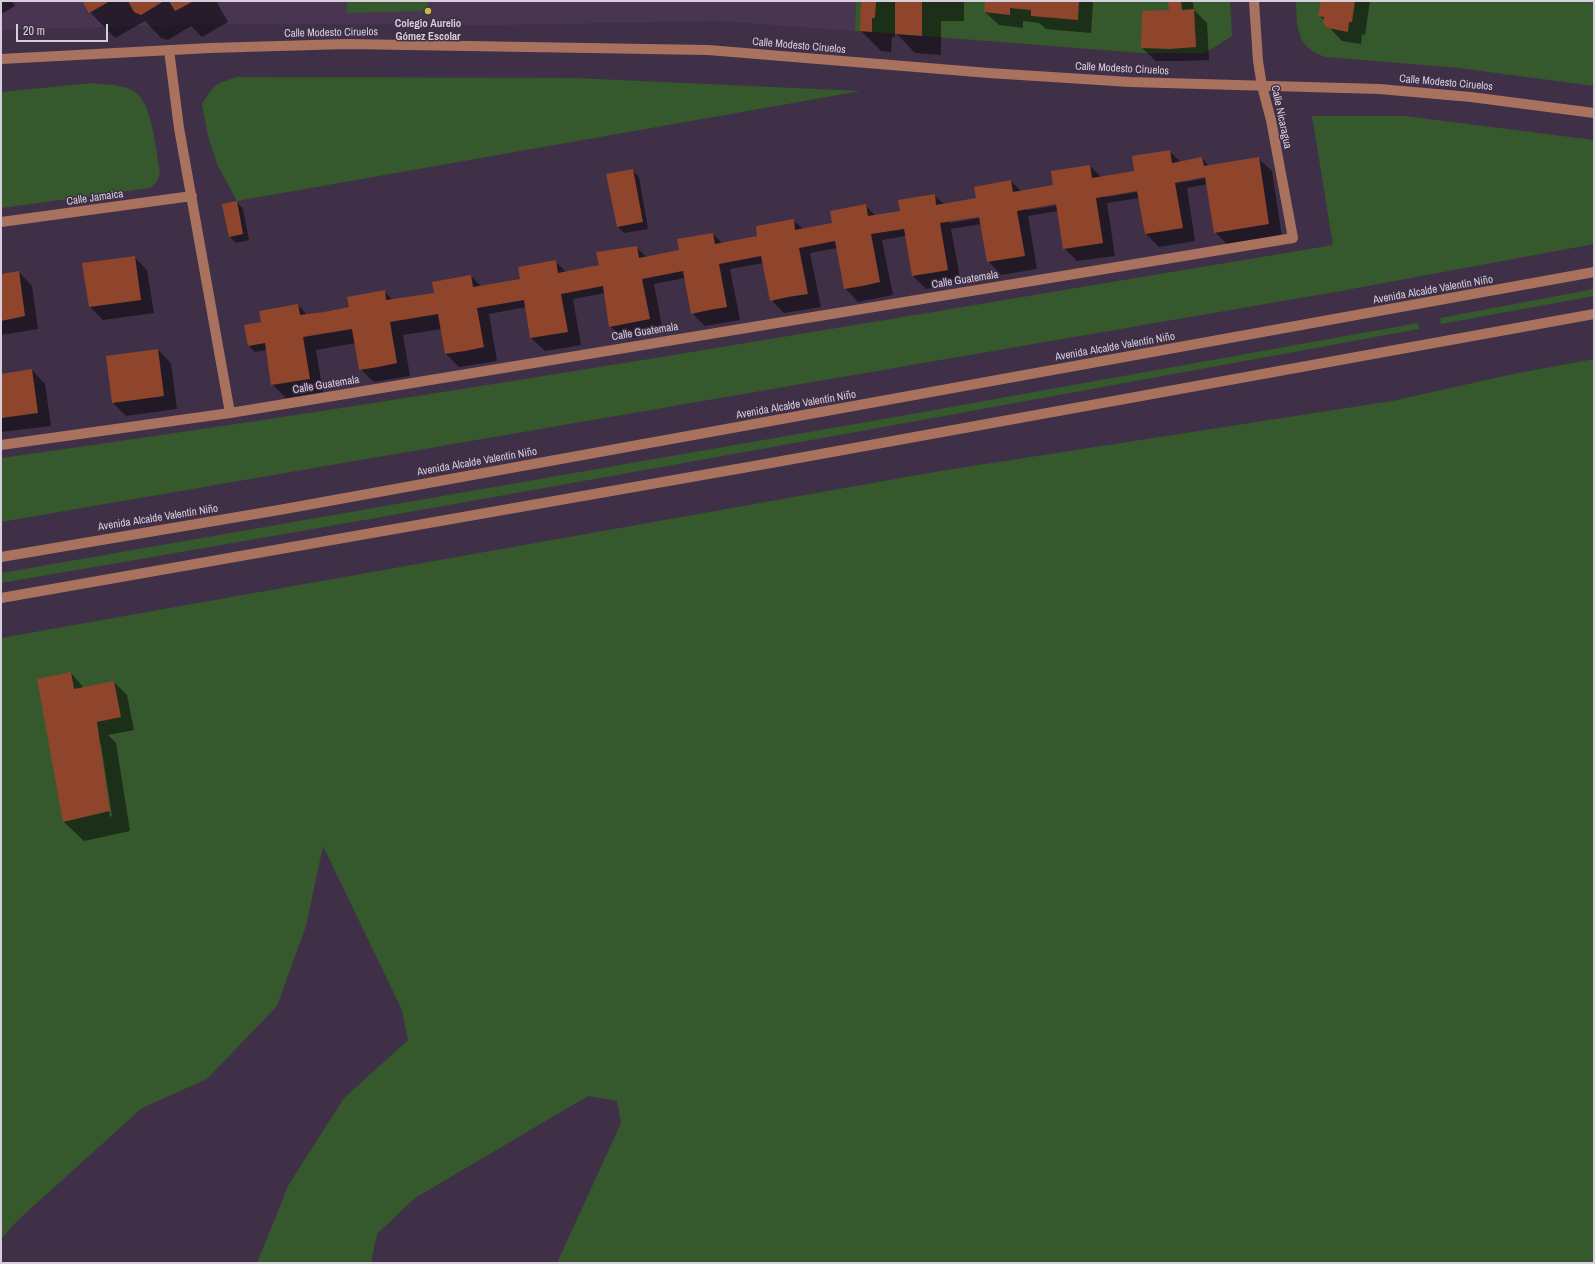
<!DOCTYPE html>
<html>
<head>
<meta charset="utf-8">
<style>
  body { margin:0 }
  #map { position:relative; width:1595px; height:1264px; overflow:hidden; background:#3f3047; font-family:"Archivo Narrow",sans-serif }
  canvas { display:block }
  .frame { position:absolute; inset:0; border:2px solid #d8cfdd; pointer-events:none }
  .scale { position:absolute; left:16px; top:24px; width:92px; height:18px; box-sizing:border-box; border:2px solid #d8cfdd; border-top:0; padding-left:5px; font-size:12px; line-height:14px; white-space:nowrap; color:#d8cfdd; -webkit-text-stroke:3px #3f3047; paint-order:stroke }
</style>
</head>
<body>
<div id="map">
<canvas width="1595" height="1264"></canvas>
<div class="frame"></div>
<div class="scale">20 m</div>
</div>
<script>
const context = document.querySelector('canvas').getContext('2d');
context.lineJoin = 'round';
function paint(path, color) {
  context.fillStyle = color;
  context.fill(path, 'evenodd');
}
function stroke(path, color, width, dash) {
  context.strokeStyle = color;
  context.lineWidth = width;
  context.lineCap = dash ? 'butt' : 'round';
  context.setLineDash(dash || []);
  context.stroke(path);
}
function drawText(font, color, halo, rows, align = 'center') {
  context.font = font + ' "Archivo Narrow",sans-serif';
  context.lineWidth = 3;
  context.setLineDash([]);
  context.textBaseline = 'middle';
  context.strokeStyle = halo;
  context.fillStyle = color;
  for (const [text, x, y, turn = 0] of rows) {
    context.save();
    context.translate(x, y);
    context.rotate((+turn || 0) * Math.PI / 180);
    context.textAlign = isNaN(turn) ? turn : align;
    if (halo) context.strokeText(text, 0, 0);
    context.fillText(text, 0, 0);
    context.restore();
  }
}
paint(new Path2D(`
  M1,1H856L855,31L719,21L502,25L210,24L1,30Z`), '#493552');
paint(new Path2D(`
  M347,1H428V11L347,13Z
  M856,1H1230L1232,36L1205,53H1141L872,32L855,31Z
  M1296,1H1594V86L1459,68L1326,57C1296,48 1297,28 1296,1Z
  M237,77L575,78L861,91L237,201L218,166L208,136L202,104C214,84 216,84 237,77Z
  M93,83C107,85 123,84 135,92C153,104 156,153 160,174L157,181L150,188L1,208V92Z
  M1312,116H1405L1594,140V244L1341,291L1,522V458C446,396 889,319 1333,245Z
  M1594,289V296L1441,324L1440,318Z
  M1418,323L1419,329C947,416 474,502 1,583V573L895,417Z
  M1594,359V1263H557L621,1123L617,1101L588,1096L415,1198L377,1234L371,1263H257L289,1184L344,1098L408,1040L402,1010L323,846L306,926L277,1006L207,1079L142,1108L18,1220L1,1239V638L940,471L1392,401L1513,374Z`), '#35582d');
paint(new Path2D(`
  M1,1H12L15,6L1,14Z
  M83,1H216L228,22L202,37L191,26L168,40L161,38L145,21L115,38L90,12Z
  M862,1H964V21H941V55L915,53L895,32V37H892L891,52L881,51L861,31Z
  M986,1H1092L1093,3L1091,33L1046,29L1039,23L1023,21V28L999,25L985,12Z
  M1169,1H1191L1193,3L1194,10L1207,23L1209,60L1184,61H1156L1142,48L1170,11Z
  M1322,1H1370L1365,35L1362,34L1361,44L1342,41L1329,27L1320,16Z
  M1169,151L1181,162L1202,158L1209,166L1258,158L1272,171L1282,237L1228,245L1215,232L1208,184L1187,188L1195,241L1159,247L1146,234L1140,198L1107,203L1115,256L1077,261L1064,248L1058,211L1028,216L1037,269L1001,275L988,261L981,224L951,229L961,283L926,289L913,276L906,236L882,240L893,295L858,302L845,288L837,248L810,253L821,307L784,313L771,300L764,263L730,269L740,320L705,326L692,313L685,278L654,284L663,332L624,340L610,326L605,293L573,299L581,345L545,351L531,338L526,307L489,314L497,361L459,367L446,354L442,329L403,335L410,376L374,382L360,369L356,343L316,350L323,392L286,398L272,384L267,350L255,352L249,346L262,323L298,305L307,315L350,308L384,291L393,300L435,294L471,276L481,286L520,280L555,261L566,272L600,266L636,247L647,257L679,251L713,234L723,244L759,237L793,220L803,229L831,224L865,205L876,216L899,212L934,195L944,204L977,199L1011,181L1021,191L1053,186L1090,166L1102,178L1136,172ZM1210,175L1211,177L1185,182V180ZM1142,189L1143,191L1106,197V195ZM1061,203V205L1027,210V208ZM984,215V217L950,223V221Z
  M632,170L639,177L648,229L624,233L618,227Z
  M237,202L243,209L249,240L236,243L230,237Z
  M134,257L147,270L154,313L103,320L90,307L83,264Z
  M19,272L32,286L38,329L1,335V275Z
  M158,350L171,363L177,409L126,416L113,403Z
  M32,370L45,384L51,426L1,432V375Z
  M71,673L84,688L114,682L127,695L134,730L108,735L116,743L130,831L84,841L64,822ZM99,745H101L112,816L110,817Z`), '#0007');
paint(new Path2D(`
  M82,1H110L89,13Z
  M128,1H164L141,15L134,12Z
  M169,1H194L175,11Z
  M861,1H876L875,18H872V32L860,31Z
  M895,1H922V36L895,34Z
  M985,1H1079L1078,20L1031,16V10L1010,8V15L984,12Z
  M1168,1H1181L1182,10L1194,9L1196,47L1170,49L1141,48L1142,11L1169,10Z
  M1321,1H1355L1352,22H1349L1348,32L1328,28L1325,26L1323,21L1324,17L1318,16Z
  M1170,150L1172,163L1202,157L1204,166L1259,157L1269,224L1214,233L1205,177L1175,183L1183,228L1145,234L1137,191L1096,198L1103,243L1063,249L1056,204L1017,211L1025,256L987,262L979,217L940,223L948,270L931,273L912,276L904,229L871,234L880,282L862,286L844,289L835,241L799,248L808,294L788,297L770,301L761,256L719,264L727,307L709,310L691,314L683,271L642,279L650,319L609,327L603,286L561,294L568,332L530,338L524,300L477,308L484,347L465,351L445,354L438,314L390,322L397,363L378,367L359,370L352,329L303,337L310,379L271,385L265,343L248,346L244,325L261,322L259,311L298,304L300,315L324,312L349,307L347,297L385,290L386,300L434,293L432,282L471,275L473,287L520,279L518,267L556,260L558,273L599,265L596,252L637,246L639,258L679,250L677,239L713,233L715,244L757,236L756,226L794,219L795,230L832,223L830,211L866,204L868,216L900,211L898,200L935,194L936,205L976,198L974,187L1011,180L1013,192L1053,185L1051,171L1090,165L1092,178L1134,171L1132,156Z
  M633,169L643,222L617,227L606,174Z
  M237,201L243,234L229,237L222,204Z
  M135,256L141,300L89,307L82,263Z
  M19,271L25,316L1,321V274Z
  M158,349L164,396L112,403L106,356Z
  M32,369L38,413L1,418V374Z
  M71,672L74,689L114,681L121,717L97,722L110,811L63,822L37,679Z`), '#8f452c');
stroke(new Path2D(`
  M169,50L179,128L230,413
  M1,59L210,48L347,44L708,50L989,73L1130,82L1379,89L1471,97L1594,113
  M1,222L192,196
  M1,445L230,413L1293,238L1271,120L1262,86L1258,61L1254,1
  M1,557L279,510L1594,272
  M1,598C533,507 1063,411 1594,314`), '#a8725e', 10);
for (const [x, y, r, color] of [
  [428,11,4,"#c5bc3d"]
]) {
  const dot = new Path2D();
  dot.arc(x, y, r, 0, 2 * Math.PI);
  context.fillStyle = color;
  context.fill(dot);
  stroke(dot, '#3f3047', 1.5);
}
drawText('bold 11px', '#d8cfdd', '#3f3047', [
  ["Colegio Aurelio",428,24],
  ["Gómez Escolar",428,37]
]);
drawText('11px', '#d8cfdd', '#3f3047', [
  ["Calle Modesto Ciruelos",331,33,-1],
  ["Calle Modesto Ciruelos",799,46,5],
  ["Calle Modesto Ciruelos",1122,69,3],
  ["Calle Modesto Ciruelos",1446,83,5],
  ["Calle Nicaragua",1281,117,78],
  ["Calle Jamaica",95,198,-8],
  ["Calle Guatemala",965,280,-9],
  ["Avenida Alcalde Valentín Niño",1433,290,-10],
  ["Calle Guatemala",645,332,-9],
  ["Avenida Alcalde Valentín Niño",1115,347,-10],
  ["Calle Guatemala",326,385,-9],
  ["Avenida Alcalde Valentín Niño",796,405,-10],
  ["Avenida Alcalde Valentín Niño",477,462,-10],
  ["Avenida Alcalde Valentín Niño",158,518,-9]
]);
</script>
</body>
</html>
